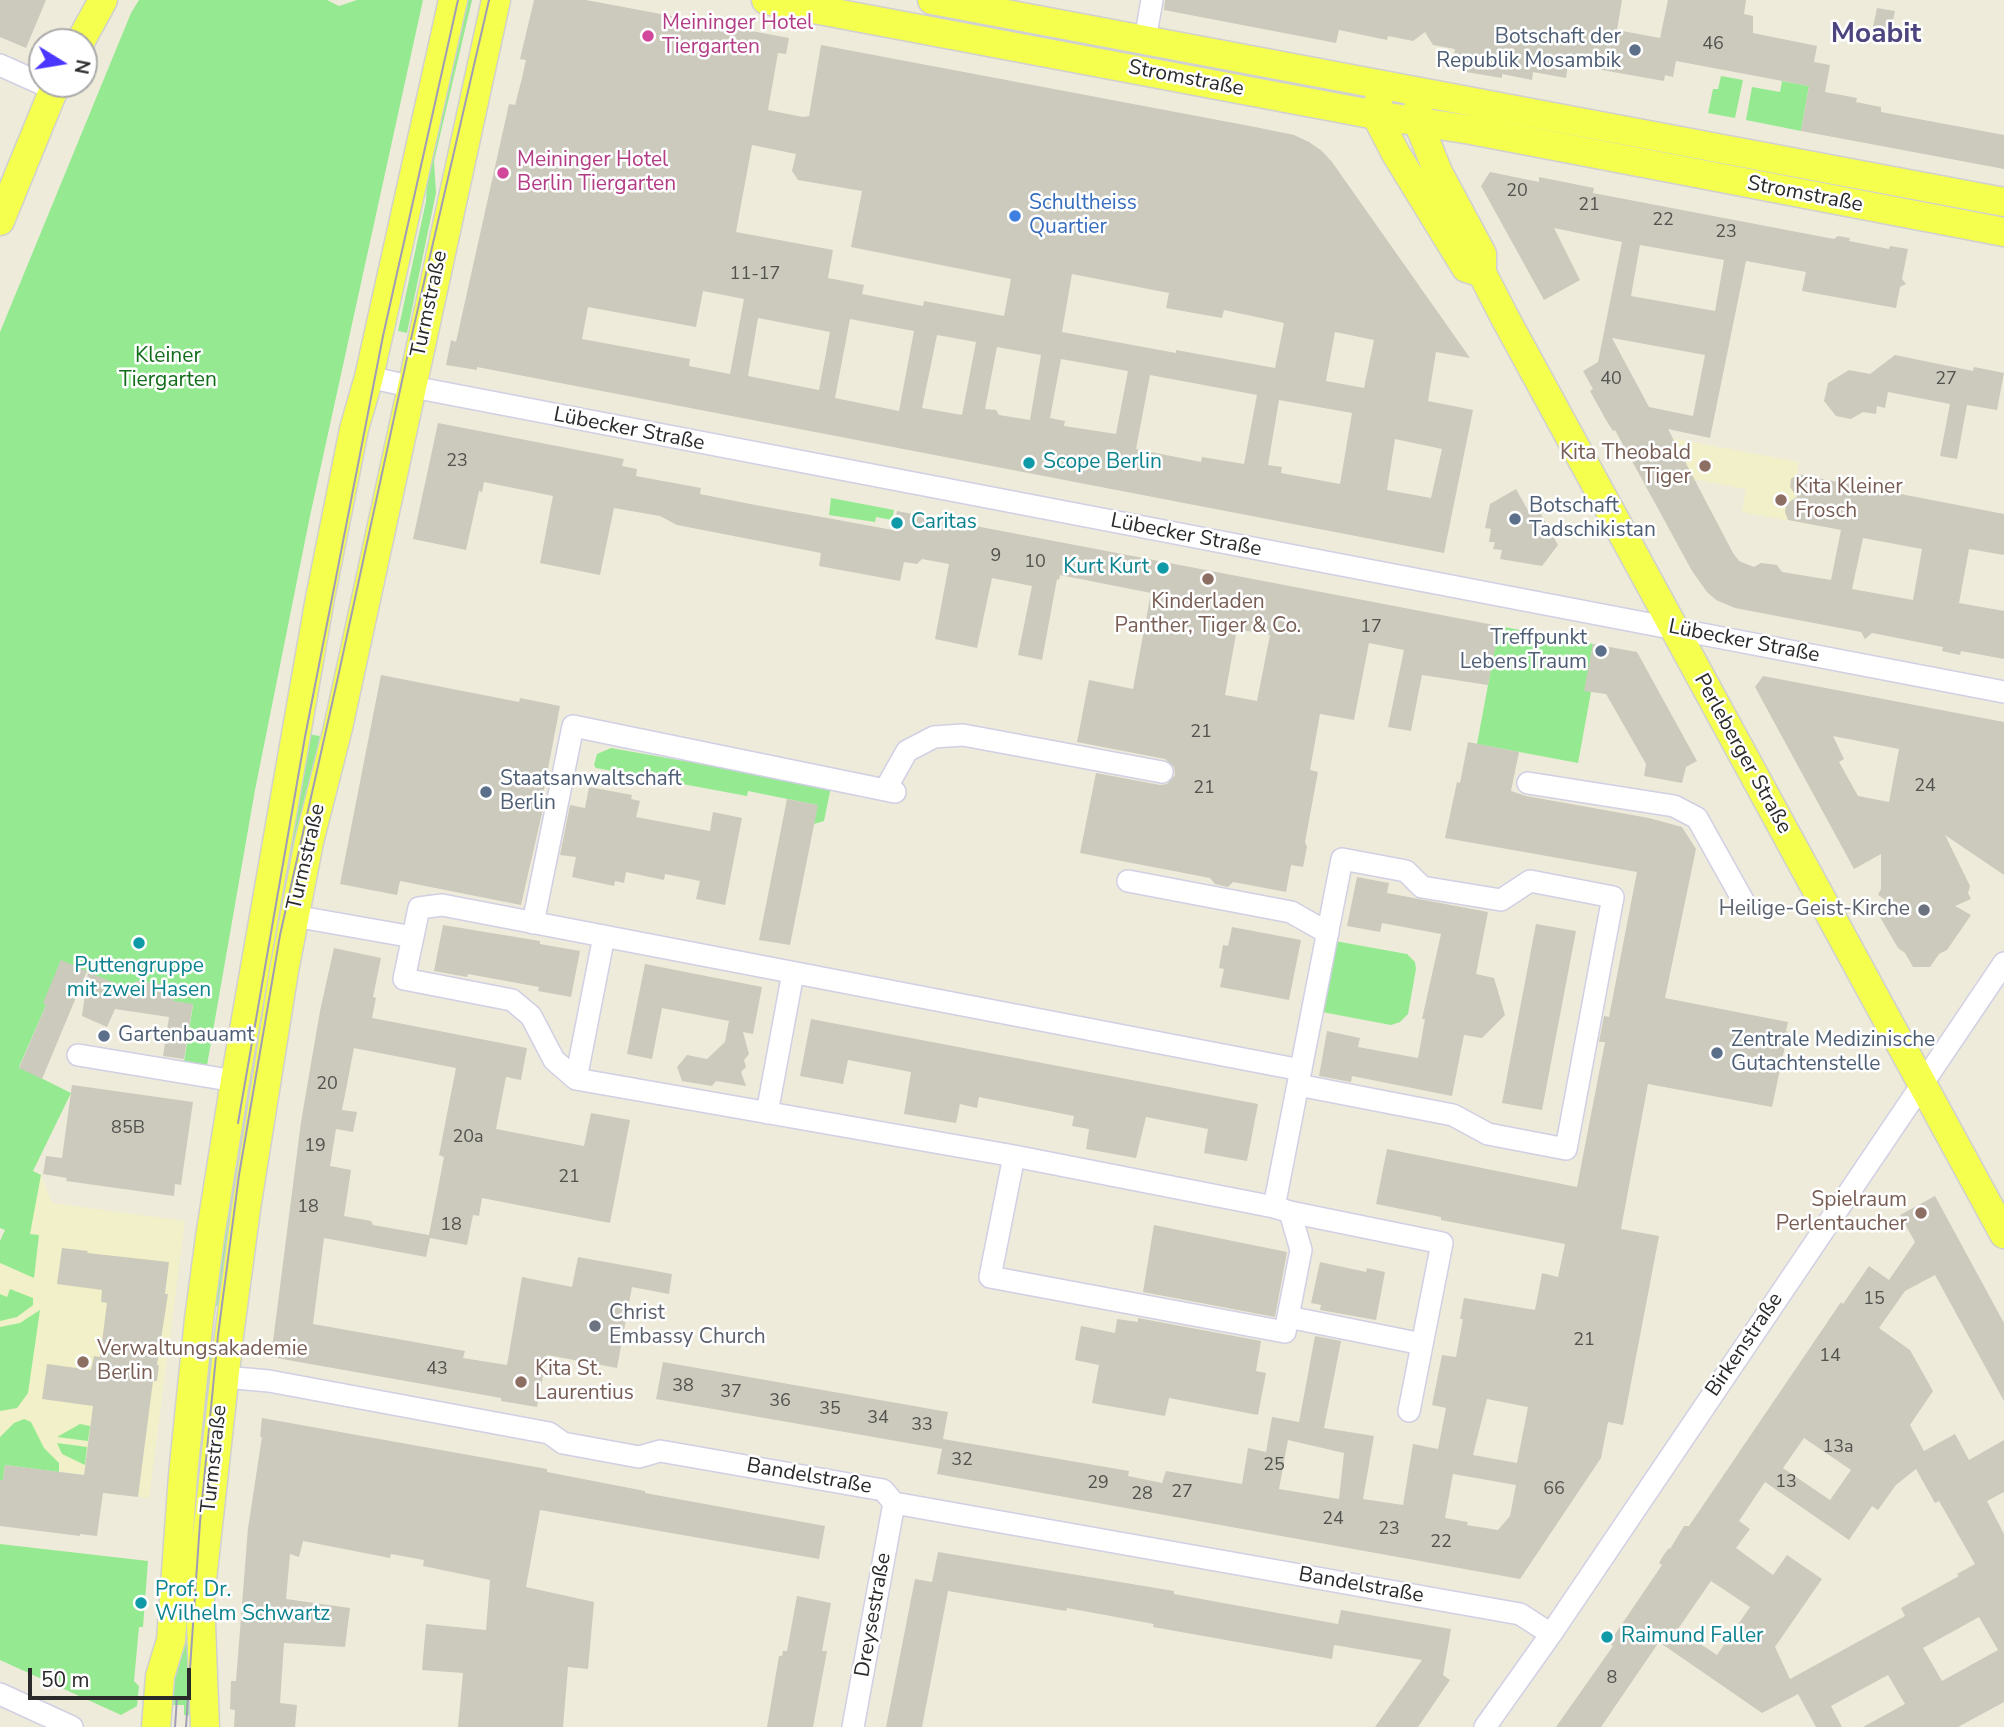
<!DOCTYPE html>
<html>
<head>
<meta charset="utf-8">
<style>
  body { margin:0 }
  #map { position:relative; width:2004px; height:1727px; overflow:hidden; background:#eeebda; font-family:"Nunito Sans",sans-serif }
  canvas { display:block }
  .north { position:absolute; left:28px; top:28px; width:70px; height:70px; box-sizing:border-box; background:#fff; border:2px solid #aaa; border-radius:50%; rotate:101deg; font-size:19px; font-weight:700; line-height:28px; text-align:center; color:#2a2a2a }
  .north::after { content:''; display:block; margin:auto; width:24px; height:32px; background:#4b36ff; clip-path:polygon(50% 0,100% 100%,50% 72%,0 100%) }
  .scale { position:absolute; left:28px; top:1668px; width:163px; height:32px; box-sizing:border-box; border:4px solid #2a2a2a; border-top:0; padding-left:9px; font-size:21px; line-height:24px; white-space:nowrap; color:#2a2a2a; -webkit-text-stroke:5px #fff; paint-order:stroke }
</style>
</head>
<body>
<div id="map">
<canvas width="2004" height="1727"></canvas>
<div class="north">N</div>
<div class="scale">50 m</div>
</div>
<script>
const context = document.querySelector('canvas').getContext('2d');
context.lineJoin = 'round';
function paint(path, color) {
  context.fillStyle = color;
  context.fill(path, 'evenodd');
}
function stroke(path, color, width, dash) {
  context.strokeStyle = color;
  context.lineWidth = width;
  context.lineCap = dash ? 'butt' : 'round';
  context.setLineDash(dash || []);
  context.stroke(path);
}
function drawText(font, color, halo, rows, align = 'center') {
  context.font = font + ' "Nunito Sans",sans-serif';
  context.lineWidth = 5;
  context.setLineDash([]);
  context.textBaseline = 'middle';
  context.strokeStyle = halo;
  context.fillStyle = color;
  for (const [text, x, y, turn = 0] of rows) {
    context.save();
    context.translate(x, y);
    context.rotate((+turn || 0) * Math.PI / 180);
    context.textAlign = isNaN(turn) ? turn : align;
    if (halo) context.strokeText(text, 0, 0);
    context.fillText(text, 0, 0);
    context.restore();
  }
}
paint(new Path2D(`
  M1643,433L1799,462L1797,474L1821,479L1813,525L1742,512L1746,489L1693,479Z
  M33,1172L41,1175L52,1203L185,1221L149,1498L103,1493L88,1475L6,1465L0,1480V1241Z`), '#f1f0c8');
paint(new Path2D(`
  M139,0H327L339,6L357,0H423L310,516L255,790L206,1071L183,1068L193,1005L173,1001L175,986L136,981L134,992L61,961L46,1005L19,1067L71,1093L33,1171L41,1175L30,1234L39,1235L34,1278L0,1263V1241L5,1230L0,1228V332L131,13Z
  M464,0H472L434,161L436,193L407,333L398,331L426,201L428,162Z
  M1721,76L1743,80L1735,118L1708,113L1713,89H1718Z
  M1782,81L1809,86L1801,131L1746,120L1752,87L1780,92Z
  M831,498L894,510L892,520L876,517L875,522L829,515Z
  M1499,626L1593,644L1585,690L1591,692L1578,763L1477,744Z
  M300,733L320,736L317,748L326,750L219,1306L206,1305Z
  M611,748L831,787L824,821L814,824L817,805L748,791L747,796L596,768L594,765L597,754Z
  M1335,941L1407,954L1415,962L1416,969L1408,1014L1400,1022L1391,1025L1322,1012Z
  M10,1289L33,1298V1305L17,1317L0,1321V1294L7,1297Z
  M40,1310L28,1393L17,1408L0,1411V1327L20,1323Z
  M209,1347L222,1348L200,1716L184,1715V1705H173L175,1679L172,1678Z
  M24,1419L31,1422L44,1448L59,1463V1472L5,1465L3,1480H0V1437L14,1423Z
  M80,1424L90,1426L88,1441L57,1437Z
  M57,1443L87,1447L85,1465L62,1454Z
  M0,1544L148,1561L143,1627H139L134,1681L139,1686L137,1706L121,1715L0,1660Z`), '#95ea91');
paint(new Path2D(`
  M0,0H46L26,48L0,37Z
  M534,0H586L789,38L786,54L778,53L768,110L803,117L809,116L821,45L1255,127L1294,135L1309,142L1322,151L1332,162L1470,358L1436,352L1428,401L1473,410L1444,553L477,367V370L446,365L451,340L456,342L509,104L515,105L521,82L526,60L520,59ZM752,145L796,154L792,171L798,180L862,191L851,247L1011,279L1004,316L924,301L923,306L862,294L864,285L828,278L833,250L736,232ZM1072,274L1169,293L1166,308L1222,318L1224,310L1284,323L1275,368L1176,350V353L1062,332ZM703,291L744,299L730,374L689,366L690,359L582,339L588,307L696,327ZM758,318L830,332L819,390L748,376ZM850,319L914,331L899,411L835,398ZM1335,332L1374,340L1364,388L1326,381ZM937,335L976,342L962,415L922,408ZM997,347L1041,355L1030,420L999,415L996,410L985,409ZM1061,359L1128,371L1116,434L1064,426L1065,421L1050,418ZM1150,375L1257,395L1244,464L1202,457L1201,462L1136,449ZM1279,400L1352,413L1340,484L1281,473L1282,467L1268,465ZM1395,439L1442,449L1431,498L1387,490Z
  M1165,0H1622L1617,30L1660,38L1668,0H1746L1744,14L1753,16V33L1817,46L1814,62L1830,65L1825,92L1857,98L1856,102L1881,107V112L2004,135V169L1801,131L1809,86L1676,61L1673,77L1665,75L1664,81L1568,64L1566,78L1533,72L1532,80L1502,74V78L1466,72L1467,67L1452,65L1455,49L1433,45L1425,32L1413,41L1388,36L1387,40L1339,30L1336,43L1164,10Z
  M1877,8L1895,11L1891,30L1873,27Z
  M1490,172L1539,182V177L1594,188L1593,193L1834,239L1838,236L1850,238L1849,241L1889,249L1890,246L1908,249L1902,279L1906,284L1900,287L1896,308L1802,291L1806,272L1746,261L1710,438L1668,429L1733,553L1739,561L1754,567L1761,563L1777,565L1782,572L1831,580L1841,530L1788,520L1785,512L1786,504L1797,497L1790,487L1791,479L1797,474L2004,514V555L1969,549L1959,603L2004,611V659L1961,651L1960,655L1942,651L1943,647L1872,633L1865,639L1861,632L1735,608L1716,600L1707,592L1692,571L1615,430L1613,431L1606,420L1590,391L1593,389L1583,371L1598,362L1622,242L1554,228L1580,280L1544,300L1481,186ZM1640,245L1724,260L1715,311L1631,296ZM1612,338L1705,355L1693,416L1649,407ZM1863,538L1922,549L1913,600L1852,589Z
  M1895,355L1973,371L1974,367L2004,373L1997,410L1967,405L1957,459L1940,456L1950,404L1888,392L1885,408L1877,406L1876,414L1863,412L1851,419L1836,416L1824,401L1828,383L1849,370L1870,374Z
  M438,423L624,459L622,466L637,469L636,476L701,488L700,494L750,504L893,530L897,511L1499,626L1488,685L1422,675L1411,731L1388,727L1404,650L1369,643L1354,720L1320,714L1310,770L1318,772L1305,842L1307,847L1303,867L1291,865L1286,892L1233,882L1228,887L1215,884L1210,878L1080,853L1096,773L1160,785L1167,784L1175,775L1174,767L1165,759L1077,742L1089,680L1133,689L1151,593L1060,575L1059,580L1057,579L1042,660L1018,655L1032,586L992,578L977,648L935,639L949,564L922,559L917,564L904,562L900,581L819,566L821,553L677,525L660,516L614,508L600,575L540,563L553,496L484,482L482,492L479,491L466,550L413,539ZM1237,629L1270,635L1257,701L1225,695Z
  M1516,489L1530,514L1538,509L1558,545L1542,566L1500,559L1502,550L1493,549L1495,542H1489L1491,529L1485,528L1490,504Z
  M1593,644L1637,652L1697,761L1686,767L1682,783L1644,776L1646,764L1606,694L1584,691Z
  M381,675L519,702L520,698L560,706L542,800H545L521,905L400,881L397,895L340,884Z
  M1763,676L2004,722V875L1945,835L1970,886L1968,893L1971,899L1955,906L1971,915L1947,950L1939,954L1930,967H1913L1905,953L1898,948L1877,912L1892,904L1878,895L1881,889V854L1854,869L1755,687ZM1833,736L1899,749L1889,802L1858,796L1839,762L1844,759Z
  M1468,742L1519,752L1511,791L1526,796L1649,818L1682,827L1696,849L1665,998L1788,1022L1786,1031L1788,1032L1772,1107L1648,1084L1621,1229L1659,1236L1623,1425L1608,1422L1601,1458L1520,1579L937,1474L942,1449L656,1399L663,1362L948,1412L943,1439L1129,1471L1128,1476L1162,1483L1166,1471L1242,1484L1248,1448L1266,1452L1272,1417L1299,1422L1315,1336L1341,1341L1324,1428L1374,1436L1363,1499L1403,1505L1413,1444L1438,1449L1446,1408L1432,1405L1442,1355L1456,1357L1463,1319H1460L1464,1298L1535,1310L1542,1273L1558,1277L1565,1244L1441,1220V1217L1376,1204L1387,1149L1577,1187L1605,1042H1599L1604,1016L1609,1017L1637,872L1445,838L1457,782L1460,783ZM1487,1399L1528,1407L1517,1463L1473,1455ZM1288,1440L1344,1453L1339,1499L1279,1489ZM1453,1474L1516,1485L1510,1516L1498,1530L1467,1525L1468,1522L1445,1518Z
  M589,787L632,795L631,799L640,801L636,817L710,831L713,812L742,818L725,905L696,899L700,881L665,874L664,880L626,872L624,883L615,881L614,886L572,877L576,857L560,855L570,805L585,808Z
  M787,799L818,805L790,945L759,940Z
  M1357,877L1389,883L1387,893L1488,912L1476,974L1494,978L1505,1015L1482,1038L1464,1035L1452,1096L1352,1076L1351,1082L1319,1076L1327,1031L1360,1038L1358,1047L1418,1058L1425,1019H1422L1441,934L1382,923L1380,932L1347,926Z
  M1536,924L1576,931L1542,1110L1502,1103Z
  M443,925L540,941V944L580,951L571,997L538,991L539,987L468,974L467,977L434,971Z
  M1232,927L1301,940L1289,1000L1220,987L1224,969L1219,968L1223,945L1228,946Z
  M334,948L381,958L373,997L376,998L372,1018L527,1048L521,1080L506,1077L496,1129L584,1146L591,1113L630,1120L610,1223L482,1198L479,1216L473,1215L467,1245L430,1238L426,1257L324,1238L313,1324L465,1351L463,1358L507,1365L522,1277L572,1287L578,1257L672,1274L669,1294L632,1287L617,1368L547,1355L537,1407L501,1401V1398L271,1357L301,1122L320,1011ZM354,1048L456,1068L439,1155L444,1157L429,1235L373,1225L371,1221L344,1216L351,1170L330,1166L336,1129L353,1132L357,1112L342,1110Z
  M61,960L87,971L42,1079L19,1068L46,1005L43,1003Z
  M645,964L762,987L753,1034L743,1032L749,1054L744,1060L746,1067L741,1072L746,1086L716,1081L712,1086L682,1081L677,1067L687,1055L707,1059L725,1042L729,1021L662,1008L652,1059L627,1054Z
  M88,972L134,991L136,981L175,986L173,1001L193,1004L184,1059L163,1056L169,1017L115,1009L107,1027L82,1016Z
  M811,1019L1258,1104L1247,1161L1204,1153L1208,1129L1146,1117L1136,1158L1086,1149L1089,1129L1072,1126L1074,1116L979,1097L977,1108L960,1104L956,1123L904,1114L911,1072L848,1060L843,1084L800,1076Z
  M72,1085L193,1102L181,1185L175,1184L174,1196L66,1181L67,1178L43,1174L46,1156L62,1158Z
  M1935,1196L2004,1323V1401L1935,1275L1905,1291L1879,1328L1910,1350L1933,1391L1910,1425L1924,1451L1955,1434L1969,1460L2004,1440V1492L1987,1501L2004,1534V1702L1958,1727H1863L1905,1704L1888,1675L1831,1706L1842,1727H1816L1798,1694L1762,1713L1659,1642L1601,1727H1556L1613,1646L1609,1643L1662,1565L1659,1563L1663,1556L1669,1548L1670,1549L1684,1526H1689L1841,1302L1843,1304L1869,1266L1889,1280L1915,1242L1900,1215ZM1804,1438L1851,1470L1830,1500L1783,1468ZM1916,1469L1935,1503L1939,1501L1975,1564L1957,1574L1959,1576L1901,1608L1905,1616L1790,1679L1775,1647L1822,1579L1787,1555L1773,1575L1736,1548L1750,1529L1739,1521L1765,1482L1849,1540L1872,1506L1878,1510L1896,1485ZM1711,1581L1750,1607L1717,1655L1678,1629ZM1979,1617L1998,1650L1942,1681L1923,1648Z
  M1154,1225L1287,1252L1275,1317L1143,1292Z
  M62,1248L88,1251L87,1253L169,1262L165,1294H168L157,1365H159L157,1381H153L138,1497L103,1493L97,1536L80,1534V1536L0,1526V1480H3L5,1465L84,1475L93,1406L42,1399L47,1364L91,1370L94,1356L100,1357L107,1303L101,1302L102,1290L57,1284Z
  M1320,1262L1366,1272L1367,1268L1385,1272L1376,1320L1320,1310L1321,1305L1311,1303Z
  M1138,1318L1261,1341L1256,1371L1266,1373L1258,1415L1169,1398L1165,1416L1092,1403L1099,1365L1075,1360L1081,1326L1115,1333L1117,1319L1138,1322Z
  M262,1418L547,1469V1472L645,1491V1493L825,1526L819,1559L540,1510L526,1587L594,1602L588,1669L568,1667L563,1727H458L463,1673L422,1670L426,1624L486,1630L490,1580L423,1566L424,1560L391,1554L390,1558L303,1541L299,1557L290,1554L286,1599L350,1608L345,1647L284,1643L280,1703L297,1705L295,1727H234L235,1710L230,1709L231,1681H236L248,1528L262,1437H260Z
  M938,1552L1174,1591V1594L1338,1624L1341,1610L1451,1629L1443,1675L1450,1680L1418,1727H1375L1422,1660L1334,1645L1332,1659L1153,1627L1154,1624L1067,1608L1066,1611L948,1591L922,1727H886L915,1579L932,1582Z
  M797,1596L831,1603L822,1651H827L813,1727H767L779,1656H782L783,1651H787Z`), '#cccabd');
const minor = new Path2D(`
  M1145,40L1152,0
  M0,65L42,84
  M369,377L413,387C943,490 1474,589 2004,692
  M1528,783L1674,806L1697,818L1745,904
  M885,790L907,751L934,737L963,735L1162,772
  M1128,881L1291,912L1328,933
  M294,916L413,937
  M533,923L573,726L895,792
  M78,1055L235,1081
  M1301,1070L442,905L419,908L404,979L512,1000L531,1016L554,1060L576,1079L1014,1156L1274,1207L1290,1212L1442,1243L1409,1411
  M576,1079L604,936
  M767,1113L793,973
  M1014,1156L990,1277L1285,1332L1301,1250L1290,1212
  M1274,1207L1342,859L1406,871L1422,887L1501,900L1530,881L1613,897L1566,1149L1488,1134L1453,1115L1298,1085
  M1288,1317L1422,1344
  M224,1377L269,1381L549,1433L563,1443L639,1457L660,1451L883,1490L894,1503L1520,1614L1551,1634
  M0,1694L72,1727
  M853,1727L894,1503
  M1485,1727L1551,1634L2004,963`);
const major = new Path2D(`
  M766,0L1376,115L1471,130L2004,232
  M932,0L2004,202
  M80,42L103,0
  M1419,92L1418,122L1438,172L1482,254V273L1504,316L2004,1234
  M1378,103L1376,115L1396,154L1466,268L1482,273
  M0,221L56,84
  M156,1727L160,1676L171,1640L183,1475L199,1319L210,1237L235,1081L320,598L354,429L369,377L453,0
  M205,1727L200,1598L229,1336L246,1209L284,971L309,842L338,728L496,0`);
stroke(minor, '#d1cfe4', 24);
stroke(major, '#d0d0d0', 31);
stroke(minor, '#fff', 21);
stroke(major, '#f5ff4e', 28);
stroke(new Path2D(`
  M238,1123L305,737L383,336L458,0
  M175,1727L177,1697
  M186,1727L200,1522L218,1335L239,1175L280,935L338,677L413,330L489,0`), '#a09cb6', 2);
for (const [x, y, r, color] of [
  [648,36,7,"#d1479c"],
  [1635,50,7,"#5c6f8a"],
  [503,173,7,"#d1479c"],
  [1015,216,7,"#3f7fe0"],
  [1029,463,7,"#0f9aa8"],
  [1705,466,7,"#8d6e63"],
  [1781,500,7,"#8d6e63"],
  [1515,519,7,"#5c6f8a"],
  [897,523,7,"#0f9aa8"],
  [1163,568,7,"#0f9aa8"],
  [1208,579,7,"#8d6e63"],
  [1601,651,7,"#5c6f8a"],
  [486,792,7,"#5c6f8a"],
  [1924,910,7,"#6b7280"],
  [139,943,7,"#0f9aa8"],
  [104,1036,7,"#5c6f8a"],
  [1717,1053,7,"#5c6f8a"],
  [1921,1213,7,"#8d6e63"],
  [595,1326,7,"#6b7280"],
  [83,1362,7,"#8d6e63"],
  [521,1382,7,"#8d6e63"],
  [141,1603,7,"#0f9aa8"],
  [1607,1637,7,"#0f9aa8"]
]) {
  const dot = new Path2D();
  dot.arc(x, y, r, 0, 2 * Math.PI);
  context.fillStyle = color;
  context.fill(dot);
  stroke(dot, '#fff', 2.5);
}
drawText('18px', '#52524f', null, [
  ["46",1713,45],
  ["20",1517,192],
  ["21",1589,206],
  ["22",1663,221],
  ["23",1726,233],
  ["11-17",755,275],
  ["40",1611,380],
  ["27",1946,380],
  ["23",457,462],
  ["9",996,557],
  ["10",1035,563],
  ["17",1371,628],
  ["21",1201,733],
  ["24",1925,787],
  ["21",1204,789],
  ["20",327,1085],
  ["85B",128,1129],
  ["20a",468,1138],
  ["19",315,1147],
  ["21",569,1178],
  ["18",308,1208],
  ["18",451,1226],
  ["15",1874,1300],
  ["21",1584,1341],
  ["14",1830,1357],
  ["43",437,1370],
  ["38",683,1387],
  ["37",731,1393],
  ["36",780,1402],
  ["35",830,1410],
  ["34",878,1419],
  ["33",922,1426],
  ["13a",1838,1448],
  ["32",962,1461],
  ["25",1274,1466],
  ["13",1786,1483],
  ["29",1098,1484],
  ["66",1554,1490],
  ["27",1182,1493],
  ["28",1142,1495],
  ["24",1333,1520],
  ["23",1389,1530],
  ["22",1441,1543],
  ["8",1612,1679]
]);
drawText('21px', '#b23c85', '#fff', [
  ["Meininger Hotel",662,24],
  ["Tiergarten",662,48],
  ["Meininger Hotel",517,161],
  ["Berlin Tiergarten",517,185]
], 'left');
drawText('21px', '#4e5e75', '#fff', [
  ["Botschaft der",1621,38,"right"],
  ["Republik Mosambik",1621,62,"right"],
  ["Botschaft",1529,507],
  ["Tadschikistan",1529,531],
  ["Treffpunkt",1587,639,"right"],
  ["LebensTraum",1587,663,"right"],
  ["Staatsanwaltschaft",500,780],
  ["Berlin",500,804],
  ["Gartenbauamt",118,1036],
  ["Zentrale Medizinische",1731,1041],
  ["Gutachtenstelle",1731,1065]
], 'left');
drawText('21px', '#2a2a2a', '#fff', [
  ["Stromstraße",1186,79,11],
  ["Stromstraße",1805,195,11],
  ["Turmstraße",430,304,-78],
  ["Lübecker Straße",629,430,11],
  ["Lübecker Straße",1186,536,11],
  ["Lübecker Straße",1744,642,11],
  ["Perleberger Straße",1742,754,61],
  ["Turmstraße",307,857,-77],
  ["Birkenstraße",1745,1345,-56],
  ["Turmstraße",215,1459,-84],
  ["Bandelstraße",809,1477,10],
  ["Bandelstraße",1361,1586,10],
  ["Dreysestraße",874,1615,-80]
]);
drawText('21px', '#366cbe', '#fff', [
  ["Schultheiss",1029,204],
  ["Quartier",1029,228]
], 'left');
drawText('21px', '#126e1a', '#fff', [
  ["Kleiner",168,357],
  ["Tiergarten",168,381]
]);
drawText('21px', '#785e54', '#fff', [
  ["Kita Theobald",1691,454,"right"],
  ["Tiger",1691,478,"right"],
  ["Kita Kleiner",1795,488],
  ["Frosch",1795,512],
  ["Kinderladen",1208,603,"center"],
  ["Panther, Tiger & Co.",1208,627,"center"],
  ["Spielraum",1907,1201,"right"],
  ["Perlentaucher",1907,1225,"right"],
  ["Verwaltungsakademie",97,1350],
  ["Berlin",97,1374],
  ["Kita St.",535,1370],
  ["Laurentius",535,1394]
], 'left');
drawText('21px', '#0d838f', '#fff', [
  ["Scope Berlin",1043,463],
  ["Caritas",911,523],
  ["Kurt Kurt",1149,568,"right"],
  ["Puttengruppe",139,967,"center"],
  ["mit zwei Hasen",139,991,"center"],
  ["Prof. Dr.",155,1591],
  ["Wilhelm Schwartz",155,1615],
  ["Raimund Faller",1621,1637]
], 'left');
drawText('21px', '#5b616d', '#fff', [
  ["Heilige-Geist-Kirche",1910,910],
  ["Christ",609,1314,"left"],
  ["Embassy Church",609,1338,"left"]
], 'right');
drawText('bold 28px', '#4c457f', '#fff', [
  ["Moabit",1876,35]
]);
</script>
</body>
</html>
